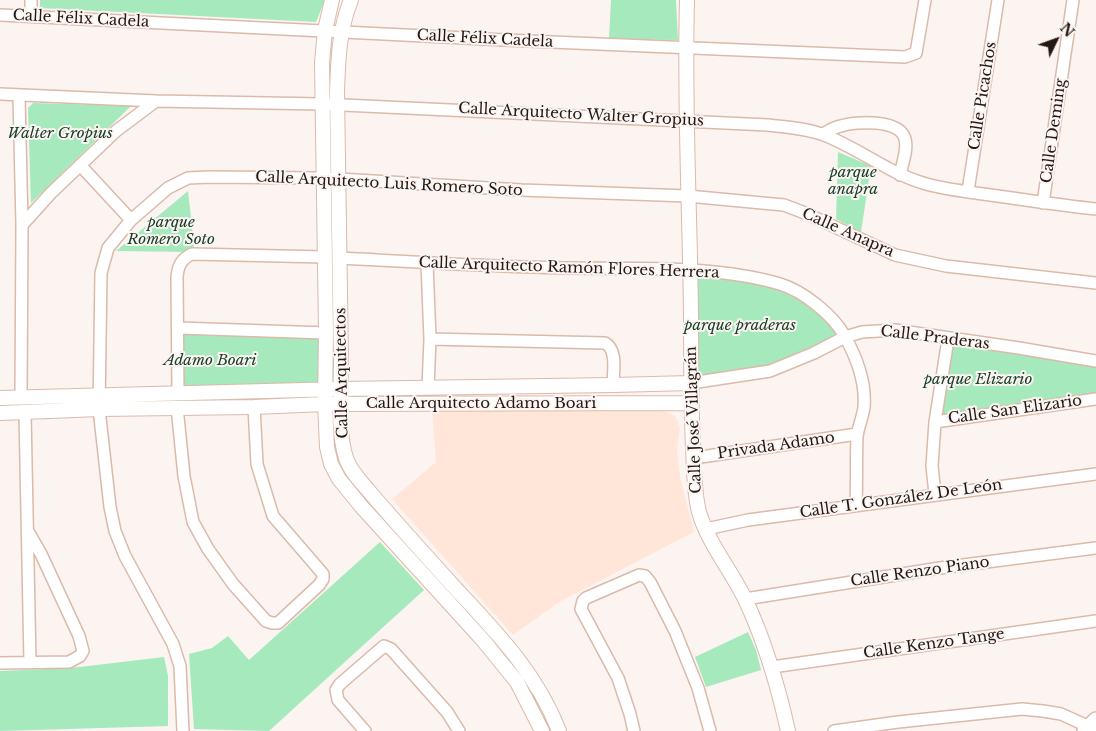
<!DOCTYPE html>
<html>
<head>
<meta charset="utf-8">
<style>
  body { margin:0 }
  #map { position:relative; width:1096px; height:731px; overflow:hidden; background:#fbf4f1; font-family:"Libre Baskerville",serif }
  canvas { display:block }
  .north { position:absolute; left:1031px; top:15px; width:50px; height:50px; -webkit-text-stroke:4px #fbf4f1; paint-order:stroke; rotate:48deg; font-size:14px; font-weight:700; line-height:20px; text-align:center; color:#241812 }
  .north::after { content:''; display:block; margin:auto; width:18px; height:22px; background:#241812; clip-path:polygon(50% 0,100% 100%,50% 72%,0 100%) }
</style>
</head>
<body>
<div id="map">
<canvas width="1096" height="731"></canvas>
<div class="north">N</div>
</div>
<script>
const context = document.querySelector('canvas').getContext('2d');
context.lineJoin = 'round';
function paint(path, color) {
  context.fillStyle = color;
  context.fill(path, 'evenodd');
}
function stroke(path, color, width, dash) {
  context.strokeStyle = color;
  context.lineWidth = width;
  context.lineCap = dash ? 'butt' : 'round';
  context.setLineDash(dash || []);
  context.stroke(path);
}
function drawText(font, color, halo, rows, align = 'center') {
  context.font = font + ' "Libre Baskerville",serif';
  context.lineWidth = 4;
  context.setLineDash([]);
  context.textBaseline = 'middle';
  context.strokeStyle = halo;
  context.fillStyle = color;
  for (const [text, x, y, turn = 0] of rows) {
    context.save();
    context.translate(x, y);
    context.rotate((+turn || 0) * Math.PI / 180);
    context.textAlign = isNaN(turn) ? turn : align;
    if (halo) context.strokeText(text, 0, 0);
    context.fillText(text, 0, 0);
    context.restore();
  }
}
paint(new Path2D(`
  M659,408L675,416L680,428L677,449L680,477L694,532L561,601L513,635L392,499L436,462L432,411Z`), '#ffe6d9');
paint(new Path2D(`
  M40,0H325L316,22L40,8Z
  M611,0H676L678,40L609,39Z
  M33,103L131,106L31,203L28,108Z
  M838,152L871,166L861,232L836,219Z
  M188,191L194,245L191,252L116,251Z
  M690,270L754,278L800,293L845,337L792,363L691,383Z
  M179,328L326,333L325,389L178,393Z
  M948,339L1096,361V399L935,422Z
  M380,542L424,590L269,731L194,729L189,654L212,648L228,636L249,660Z
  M748,632L756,650L761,670L706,687L695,657Z
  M164,657L168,676V726L0,731V671L71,668Z`), '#a6e9bd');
const minor = new Path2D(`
  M31,0V16
  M0,15L505,40L905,57L916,53L925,0
  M0,94L156,101L322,104L768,125C786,127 806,128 824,135C858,148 887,172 923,183C942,189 963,191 983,194C1021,199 1058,205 1096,209
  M19,96L22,225
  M823,134C829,131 834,127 841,126C856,121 900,119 905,139C908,150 902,164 900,175
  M80,165L131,220
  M968,191L998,0
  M1043,203L1073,0
  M340,258C416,262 493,267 570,268C639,269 714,265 780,284C803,291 833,315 844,335C856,356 866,383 864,407C863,417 858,427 857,437C856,459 857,482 856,505
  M427,263L430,339L428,388
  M179,328L326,333
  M430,339L605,343C618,350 613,373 613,385
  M691,383L770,371L814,353L845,337L862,332L895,330L1019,348L1096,361
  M178,393L177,277C178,266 181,259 192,254L325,257
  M21,397L22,225L51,193L116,131L156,101
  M177,407L184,476L193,522L208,549L233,584L266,621L272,623H278L319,585L323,579V574L273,516L257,464L254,407
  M25,413L30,662
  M935,422L1096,399
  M694,458L857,434
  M935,494L932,466L935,422L948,339
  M706,529L748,520L1096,474
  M745,599L940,568L1096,548
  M0,663L69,662L80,656L83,651L79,636L41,554L29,533
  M772,667L1096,621
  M183,731L180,666L173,644L125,556L115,531L110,507L99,409L101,273L108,248L131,220L168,188L188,178L209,177L323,178L521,190L688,196L762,203L784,205L805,213L895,255L946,266L1096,283
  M365,731L338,700L336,690L340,684L384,646L391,649L447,712L459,731
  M634,731L630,714L618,678L581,609L583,601L586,598L639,575L645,576L650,582L675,631L698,688L710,731
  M834,731L898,722L1022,709L1043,711L1061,714L1094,729`);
const tertiary = new Path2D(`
  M332,0L325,30L322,63L326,333L325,404L327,447L331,464L339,479L361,506L482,639L517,682L542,731
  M351,0C339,29 338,61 337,92L341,361C341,391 337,430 346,458C350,470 360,481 368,490C397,524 427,557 457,590C498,634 537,674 559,731
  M687,0C684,106 690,211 691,316C691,360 691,404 693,448C694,469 694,492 699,512C708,543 731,570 745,599C765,641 778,686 788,731
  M0,398L341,389L613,385L691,383
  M0,413L99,409L254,407L325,404L692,403`);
const secondary = new Path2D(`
  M1085,731L1096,720`);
stroke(minor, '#dbbaa9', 14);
stroke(tertiary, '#dbbaa9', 16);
stroke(secondary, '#dbbaa9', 18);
stroke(minor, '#fff', 11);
stroke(tertiary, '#fff', 14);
stroke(secondary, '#fff', 15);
drawText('15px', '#241812', '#fbf4f1', [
  ["Calle Félix Cadela",81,19,3],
  ["Calle Félix Cadela",485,39,3],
  ["Calle Picachos",983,96,-81],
  ["Calle Arquitecto Walter Gropius",581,115,3],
  ["Calle Deming",1054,131,-82],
  ["Calle Arquitecto Luis Romero Soto",389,184,3],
  ["Calle Anapra",848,233,24],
  ["Calle Arquitecto Ramón Flores Herrera",569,268,2],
  ["Calle Praderas",935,338,7],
  ["Calle Arquitectos",342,373,-91],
  ["Calle Arquitecto Adamo Boari",481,404],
  ["Calle San Elizario",1015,410,-8],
  ["Calle José Villagrán",694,420,-92],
  ["Privada Adamo",776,446,-8],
  ["Calle T. González De León",901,499,-8],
  ["Calle Renzo Piano",920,572,-8],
  ["Calle Kenzo Tange",934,644,-8]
]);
drawText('italic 15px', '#184029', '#fbf4f1', [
  ["Walter Gropius",60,134],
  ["parque",853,173],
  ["anapra",853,190],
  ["parque",171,223],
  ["Romero Soto",171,240],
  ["parque praderas",740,326],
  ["Adamo Boari",210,361],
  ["parque Elizario",978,380]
]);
</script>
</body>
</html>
